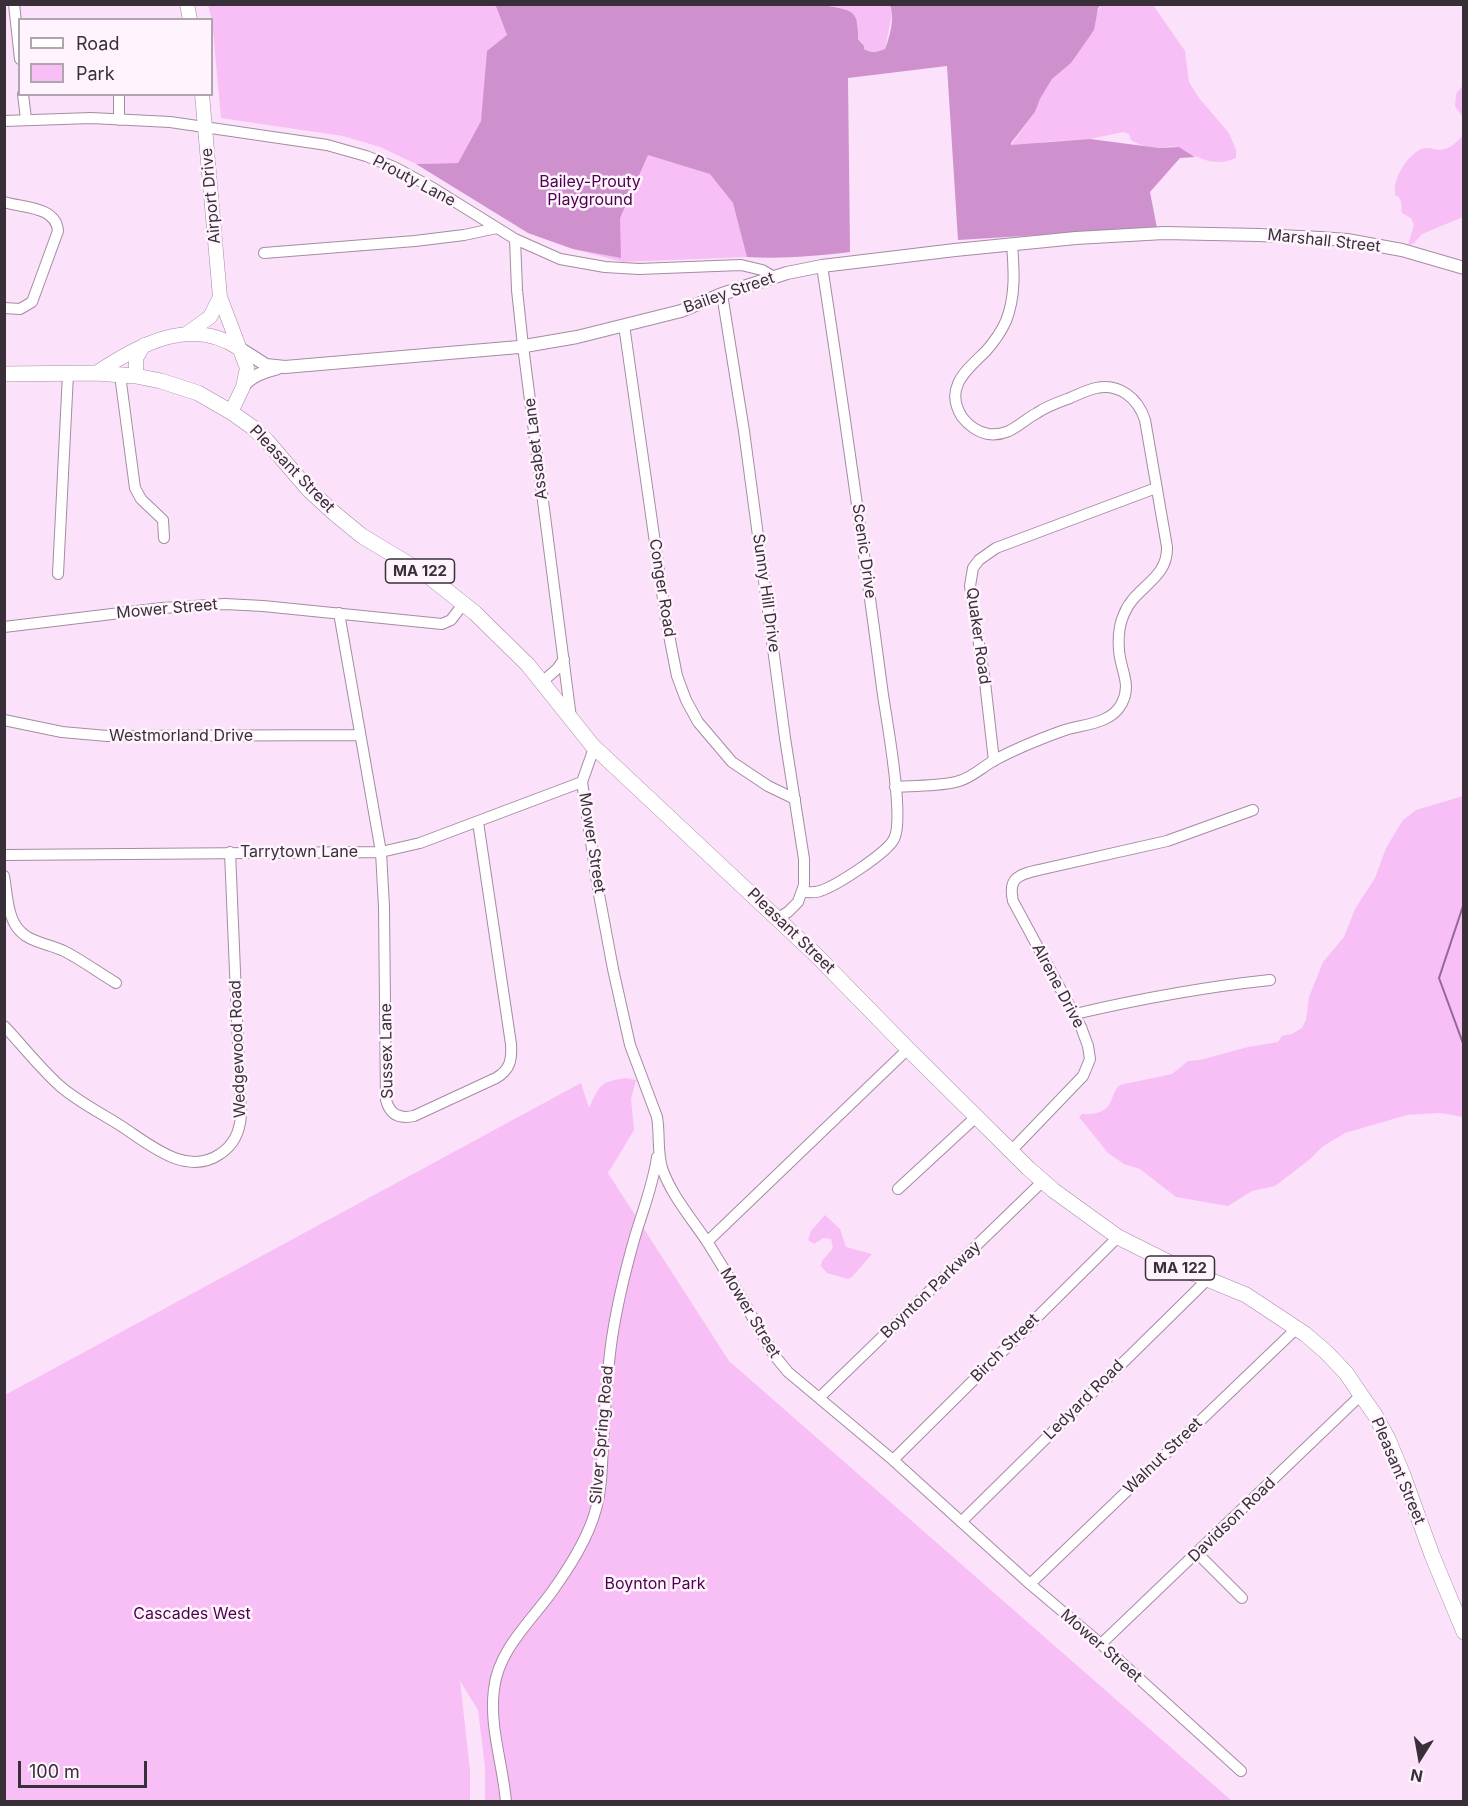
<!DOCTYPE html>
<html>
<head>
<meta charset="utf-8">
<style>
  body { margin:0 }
  #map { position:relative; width:1468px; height:1806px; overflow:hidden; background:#fbe1fa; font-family:Inter,sans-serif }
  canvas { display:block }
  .frame { position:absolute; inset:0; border:6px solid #382f38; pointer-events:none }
  .legend { position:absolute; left:18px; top:18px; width:195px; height:78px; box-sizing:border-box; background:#fff4fe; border:2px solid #afa5af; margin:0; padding:8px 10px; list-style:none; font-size:18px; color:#382f38 }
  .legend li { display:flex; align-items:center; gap:12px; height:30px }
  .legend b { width:30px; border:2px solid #afa5af }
  .north { position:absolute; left:1390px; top:1728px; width:60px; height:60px; -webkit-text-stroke:4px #fff4fe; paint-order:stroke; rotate:191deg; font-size:16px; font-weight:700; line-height:24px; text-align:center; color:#382f38 }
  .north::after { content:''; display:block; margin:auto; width:21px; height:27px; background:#382f38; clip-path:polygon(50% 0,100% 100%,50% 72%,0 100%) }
  .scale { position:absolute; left:18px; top:1761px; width:129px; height:27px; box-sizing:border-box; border:3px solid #382f38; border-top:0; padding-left:8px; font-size:18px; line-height:21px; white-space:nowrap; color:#382f38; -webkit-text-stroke:4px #fff4fe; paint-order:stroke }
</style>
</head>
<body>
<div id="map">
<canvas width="1468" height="1806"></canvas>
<div class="frame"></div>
<ul class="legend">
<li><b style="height:8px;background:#fff"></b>Road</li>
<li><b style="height:16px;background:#f7bff5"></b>Park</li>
</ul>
<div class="north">N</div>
<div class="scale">100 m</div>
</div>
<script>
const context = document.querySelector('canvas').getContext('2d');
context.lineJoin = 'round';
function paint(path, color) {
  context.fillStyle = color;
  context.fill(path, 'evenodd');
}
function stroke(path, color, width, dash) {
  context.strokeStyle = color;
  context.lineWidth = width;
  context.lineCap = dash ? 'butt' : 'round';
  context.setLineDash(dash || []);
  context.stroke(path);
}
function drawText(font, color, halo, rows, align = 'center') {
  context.font = font + ' Inter,sans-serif';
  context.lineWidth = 5;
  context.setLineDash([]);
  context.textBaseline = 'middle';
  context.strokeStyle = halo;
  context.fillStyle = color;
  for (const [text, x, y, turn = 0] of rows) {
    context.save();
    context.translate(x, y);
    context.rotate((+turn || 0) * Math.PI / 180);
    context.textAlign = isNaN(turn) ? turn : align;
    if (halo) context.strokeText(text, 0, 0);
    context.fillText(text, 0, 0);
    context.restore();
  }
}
paint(new Path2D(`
  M208,5H495L507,35L741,157L747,257L623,262L573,249L528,233V177L483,105L481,121L458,163L416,164L380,147L343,136L221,118L212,20Z
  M823,5H890L892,14L885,49L882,51H866L864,49V46L858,38V23Z
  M1101,5H1153L1185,51L1189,82L1199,98L1229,133L1236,150V158C1222,164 1210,163 1195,156C1189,154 1184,149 1178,147C1171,145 1165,147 1159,148C1150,148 1138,145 1131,140L1129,134L1123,132L1090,139L1044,142L1022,147L1011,145L1035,112L1040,99L1052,79L1071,63Z
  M1463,85V117L1455,106L1456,94Z
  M1463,135V217L1422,234L1413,244L1408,245L1414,225L1411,218L1402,213C1401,210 1402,203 1400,199C1397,193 1396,200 1395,192C1393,177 1411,149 1426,148C1432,148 1438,151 1445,149C1452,147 1458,141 1463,135Z
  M1463,796V1117L1440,1113L1407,1115L1345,1133L1322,1147L1309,1160L1275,1186L1252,1191L1228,1206L1176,1197L1140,1169L1124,1164L1108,1153L1079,1117L1082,1114C1093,1115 1106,1113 1111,1101C1114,1094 1114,1090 1120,1085L1172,1074L1188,1061L1200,1060L1248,1047L1278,1042L1282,1036L1292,1034L1302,1028L1306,1020L1309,997L1323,962L1344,937L1355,909L1375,878L1386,848L1403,820L1416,810Z
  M626,1078L636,1080L631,1099L634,1130L608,1173L729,1361L1232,1801H485V1767L478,1710L460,1681L470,1770V1801L5,1802V1395L581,1083L589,1108C600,1085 599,1082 626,1078Z
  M825,1215L840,1229L846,1247L872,1254L852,1277L848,1279L827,1273L821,1266L822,1261L833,1248L831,1239L823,1238L814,1244L808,1240L811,1231Z`), '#f7bff5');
paint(new Path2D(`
  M495,4L823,5C849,11 859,6 858,39L864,46V49C869,53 879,52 885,49C890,36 895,18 890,5H1101L1098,8L1094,30L1071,63L1052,79L1040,99L1035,112L1011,143V145L1090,139L1159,148L1179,147L1195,157L1180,158L1150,192L1157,228L958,240L947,66L848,78L850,252C815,256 782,259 747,257L733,203L710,174L648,155L620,218L621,258L573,249L528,233L416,164L458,163L481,121L487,51L507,35Z`), '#cf91cd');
stroke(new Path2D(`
  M1464,903L1439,978L1464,1046`), '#956894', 2);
const minor = new Path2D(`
  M14,4L20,59
  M23,94L26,119
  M119,120V95
  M4,121L91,118L170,122L327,145L366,156L394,167L433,188L515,239L560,259L605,267L639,269L741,265L762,270L774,277
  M4,202C23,208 56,206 58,231L32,302L20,309L4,308
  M515,239L517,290L523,346L571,718
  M264,253L415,241L464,235L497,228
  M722,294L744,431L785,738L804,859V885L798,902L788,912L778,918
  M624,325L666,620L677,676L686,700L698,722L732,762L768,786L795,799
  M120,375L135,488L141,499L163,520L164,538
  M58,574L68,374
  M339,613L381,852L384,907L386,1100C390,1115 400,1119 414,1116L496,1078C510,1070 512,1060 511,1044L478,822
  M4,627L162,608L225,604L263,606L442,624L451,620L464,603
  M542,682L557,669L564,659
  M4,720L62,732L107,736L360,735
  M594,748L582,782L598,889L613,969L630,1045L657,1117C660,1134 657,1151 662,1168C671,1195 692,1219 708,1243C731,1280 753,1317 774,1355L788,1372L893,1460L1030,1584L1101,1644L1241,1771
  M994,761L985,682L970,586L973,568L979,560L996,548L1156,488
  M895,787C916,785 939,787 959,781C973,777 982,767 995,760C1015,749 1040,739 1062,731C1082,724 1111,725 1122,703C1132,684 1120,669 1119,650C1118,638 1119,625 1124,614C1135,586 1168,580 1167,547L1145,420C1138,398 1119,383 1096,388C1087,390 1079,394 1070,398C1059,402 1047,406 1037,413C1020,422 1010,437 988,434C978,432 968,425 962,417C943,387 968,369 986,351C994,342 1001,332 1006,321C1016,295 1014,270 1012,244
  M4,855L381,852L420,843L582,782
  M4,876C7,892 7,912 16,926C27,943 48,943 64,951C82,960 99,973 116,983
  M802,892C808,892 815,893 820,891C836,886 887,853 894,839C905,819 887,722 883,695C864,552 844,409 822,266
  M1075,1014C1139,999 1204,987 1270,980
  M4,1026C23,1046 40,1068 60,1086C77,1101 99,1112 118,1124C147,1142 185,1178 220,1154C234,1145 240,1131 241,1115L230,852
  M1010,1152L1083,1076L1090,1059L1088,1046L1081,1027L1013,901C1007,875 1022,874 1043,869L1167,841L1253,810
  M898,1189L976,1117
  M707,1242L908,1049
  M819,1398L1043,1181
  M893,1460L1118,1237
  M961,1522L1208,1279
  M1197,1553L1242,1598
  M1030,1584L1297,1328
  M1101,1644L1361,1395
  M506,1802C503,1764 489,1727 494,1689C498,1651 530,1622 551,1593C569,1568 588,1539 596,1509C602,1487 602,1464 603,1442C605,1407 607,1372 612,1338C617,1305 625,1272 634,1240C642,1212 653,1186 657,1157`);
const tertiary = new Path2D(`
  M241,349L266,365L285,367L519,347L577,337L681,311L722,294L787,273L822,266L955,250L1076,238L1164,233L1259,235L1320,238L1347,240L1402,250L1464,268
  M243,387C251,375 265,372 278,368`);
const secondary = new Path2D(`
  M187,4L190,20
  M202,94L220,297L247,368L243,387L231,412
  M186,334L210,317L220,297
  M96,373C139,345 191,315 240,349
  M136,376V358L144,345`);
const primary = new Path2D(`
  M4,374L96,373L136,376L161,381L198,393L231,412L252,427L267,441L308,489L334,513L362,536L427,575L475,613L528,665L592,745L816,955L908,1049L1028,1168L1053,1190L1118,1237L1176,1266L1246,1295L1305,1334L1326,1352L1346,1373L1361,1395L1375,1415L1388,1439L1403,1475L1432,1555L1464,1632`);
stroke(minor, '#a48ca2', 12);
stroke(tertiary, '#a48ca2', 14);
stroke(secondary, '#a48ca2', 15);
stroke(primary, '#a48ca2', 16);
stroke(minor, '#fff', 10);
stroke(tertiary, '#fff', 12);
stroke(secondary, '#fff', 14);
stroke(primary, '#fff', 15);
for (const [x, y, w] of [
  [420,571,69],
  [1180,1268,69]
]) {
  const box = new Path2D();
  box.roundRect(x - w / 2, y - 12, w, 24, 4.5);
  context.fillStyle = '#fff4fe';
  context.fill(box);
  stroke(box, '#382f38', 1.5);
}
drawText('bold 15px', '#382f38', null, [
  ["MA 122",420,571],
  ["MA 122",1180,1268]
]);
drawText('16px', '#382f38', '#fff4fe', [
  ["Prouty Lane",414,181,28],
  ["Airport Drive",211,196,-95],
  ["Marshall Street",1324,241,6],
  ["Bailey Street",729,293,-19],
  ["Assabet Lane",536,449,-97],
  ["Pleasant Street",292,469,46],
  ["Scenic Drive",864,551,82],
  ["Conger Road",662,588,81],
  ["Sunny Hill Drive",766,593,82],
  ["Mower Street",167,609,-5],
  ["Quaker Road",978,636,82],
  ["Westmorland Drive",181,736],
  ["Mower Street",592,843,81],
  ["Tarrytown Lane",299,852],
  ["Pleasant Street",791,931,44],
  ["Alrene Drive",1058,986,62],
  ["Wedgewood Road",238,1049,-92],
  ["Sussex Lane",387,1051,-91],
  ["Boynton Parkway",931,1290,-44],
  ["Mower Street",750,1313,59],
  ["Birch Street",1005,1348,-45],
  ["Ledyard Road",1084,1400,-45],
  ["Silver Spring Road",602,1435,-85],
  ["Walnut Street",1163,1456,-44],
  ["Pleasant Street",1398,1471,67],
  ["Davidson Road",1232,1520,-44],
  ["Mower Street",1101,1646,41]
]);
drawText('16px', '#4c004d', '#fff4fe', [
  ["Bailey-Prouty",590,182],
  ["Playground",590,200],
  ["Boynton Park",655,1584],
  ["Cascades West",192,1614]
]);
</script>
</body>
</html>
